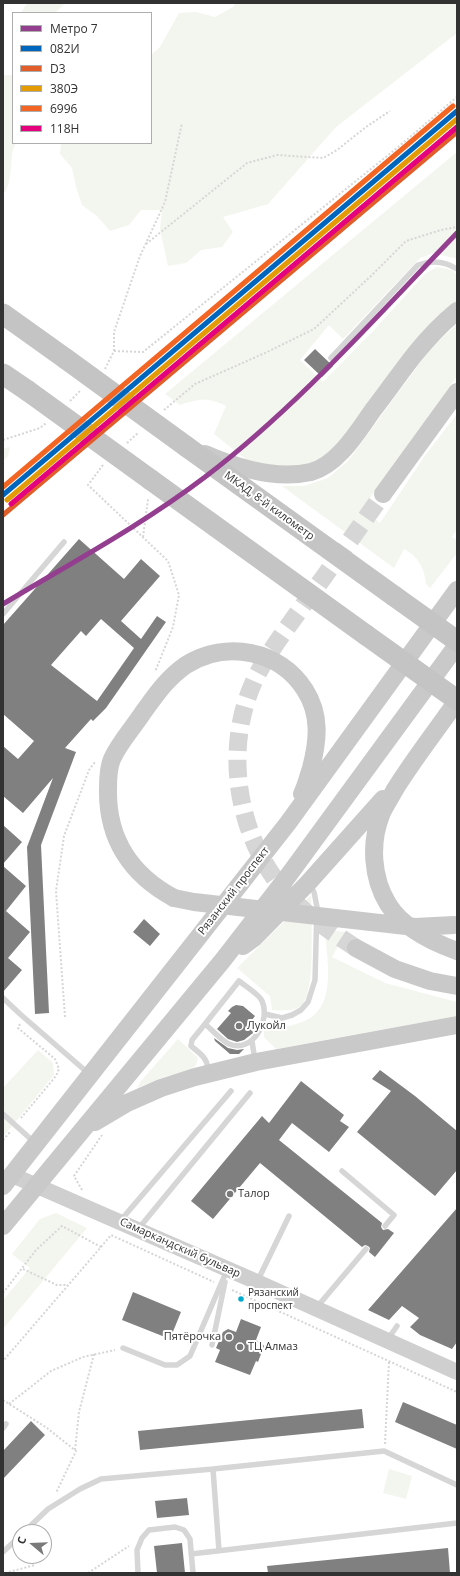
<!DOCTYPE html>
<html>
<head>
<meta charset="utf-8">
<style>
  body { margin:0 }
  #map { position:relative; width:460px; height:1576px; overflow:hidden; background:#fff; font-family:"Open Sans",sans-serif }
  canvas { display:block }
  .frame { position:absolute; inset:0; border:4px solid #323232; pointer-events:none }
  .legend { position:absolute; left:12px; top:12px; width:140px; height:132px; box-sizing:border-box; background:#fff; border:1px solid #adadad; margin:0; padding:5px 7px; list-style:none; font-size:12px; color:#323232 }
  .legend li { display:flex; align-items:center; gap:8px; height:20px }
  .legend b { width:20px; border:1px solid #adadad }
  .north { position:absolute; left:12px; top:1524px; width:40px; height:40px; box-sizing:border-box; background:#fff; border:1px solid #adadad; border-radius:50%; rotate:289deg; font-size:11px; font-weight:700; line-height:16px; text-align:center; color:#323232 }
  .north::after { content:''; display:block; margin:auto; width:14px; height:18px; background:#7a7a7a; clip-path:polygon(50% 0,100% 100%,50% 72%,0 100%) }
</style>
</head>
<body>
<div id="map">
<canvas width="460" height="1576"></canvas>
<div class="frame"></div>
<ul class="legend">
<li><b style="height:5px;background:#943e90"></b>Метро 7</li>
<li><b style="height:5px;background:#0065bd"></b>082И</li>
<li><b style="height:5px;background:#e15d29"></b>D3</li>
<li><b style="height:5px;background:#e39a05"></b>380Э</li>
<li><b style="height:5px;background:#f26522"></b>6996</li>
<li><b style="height:5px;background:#e5007d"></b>118Н</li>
</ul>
<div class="north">С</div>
</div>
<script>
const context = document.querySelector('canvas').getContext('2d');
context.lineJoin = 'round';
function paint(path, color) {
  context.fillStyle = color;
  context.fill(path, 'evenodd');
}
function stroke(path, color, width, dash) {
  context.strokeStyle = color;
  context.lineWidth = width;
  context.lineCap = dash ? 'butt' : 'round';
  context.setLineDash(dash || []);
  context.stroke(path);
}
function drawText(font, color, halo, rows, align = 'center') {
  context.font = font + ' "Open Sans",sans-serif';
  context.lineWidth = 4;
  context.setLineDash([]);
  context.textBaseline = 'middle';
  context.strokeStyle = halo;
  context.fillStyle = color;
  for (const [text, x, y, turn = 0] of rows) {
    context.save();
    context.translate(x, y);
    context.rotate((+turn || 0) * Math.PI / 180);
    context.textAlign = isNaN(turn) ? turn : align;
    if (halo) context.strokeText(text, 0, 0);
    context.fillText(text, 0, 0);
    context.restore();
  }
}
paint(new Path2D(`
  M27,3H65L55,13H21Z
  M236,3H457V33L336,127L268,204L223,217L233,232L222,247L201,250L186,263L168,266L160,229L162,210H141L129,225L110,231L97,216L82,205L76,187L72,168L60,154L61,143H151V55L160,47L179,13L196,12L215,17L233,7Z
  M3,75H13V143H16C14,147 12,151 12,155C10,169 12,183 3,195Z
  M457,152V259L434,253L420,258L343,339L329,325L300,360L323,382L374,330L425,274L437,267L452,270L457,275V305L326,459L295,469L248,461L214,434L226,406C207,397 199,399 180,405L165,394Z
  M457,324V376L362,509L380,523L424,457L457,414V529L452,537L457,540V553L430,588L426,584C425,569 418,556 404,549L394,568L282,486H304L328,478L348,461L430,349Z
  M10,447L8,456L3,461V449Z
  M311,895C311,918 316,990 302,1005C295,1012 282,1010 272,1010L270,996L237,968Z
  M325,930L346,932L332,957L385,983L457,1002V1016L276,1049L264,1037V1031L268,1024C275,1025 283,1026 290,1026C294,1025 298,1023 302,1022C338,1010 327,960 325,930Z
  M178,1039L198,1058L196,1065L190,1070L164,1077L137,1088L141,1081Z
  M38,1050L53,1063L54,1075L3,1137V1088Z
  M56,1213L87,1228L3,1329V1300L30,1268L12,1254L40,1219Z
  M389,1469L412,1476L406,1499L383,1493Z`), '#f3f6ee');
paint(new Path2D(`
  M315,349L333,366L322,377L304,360Z
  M79,539L124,579L141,559L160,576L121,621L141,639L157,616L166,622L106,708L93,721L91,719L65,748L76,752L41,845L49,1013L35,1014L27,847L53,778L23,813L3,796V746L18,759L34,741L3,714V625ZM101,619L134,648L97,701L51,665L81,631L86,636Z
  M3,825L22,842L3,864Z
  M3,866L26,886L6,911L30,932L8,958L22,970L3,992Z
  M144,919L160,934L150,946L133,932Z
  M236,1005L243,1006L255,1016L248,1025L252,1028L253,1033L244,1040L237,1042L228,1039L217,1029L231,1013L228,1011L232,1007Z
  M214,1038L228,1048L237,1050L244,1049L239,1054H230L215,1041Z
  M380,1070L415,1096L457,1131V1170L435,1196L357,1132L391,1091L372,1079Z
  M301,1081L344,1115L340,1121L349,1127L329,1152L292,1123L279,1140L382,1223L381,1227L383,1230L388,1229L394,1233L375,1257L369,1252L370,1248L368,1246L365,1245L362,1247L260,1163L213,1219L191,1201L262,1116L269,1123Z
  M457,1208V1342L452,1349L420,1335L410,1327L419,1318L402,1306L389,1320L368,1310Z
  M133,1292L181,1312L170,1339L122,1320Z
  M241,1319L261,1327L256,1340L262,1343L264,1346L258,1362L256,1361L250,1375L215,1362L220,1350L216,1348L223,1332L228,1329L236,1332Z
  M403,1402L457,1425V1449L395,1422Z
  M362,1409L364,1428L140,1450L138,1431Z
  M31,1421L45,1435L3,1479V1451Z
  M187,1498L189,1515L157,1518L155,1501Z
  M182,1543L185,1573H157L154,1546Z
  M448,1548L450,1573H268L267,1566Z`), '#808080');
stroke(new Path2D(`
  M356,948C335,934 313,920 295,902C237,846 220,748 257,675C271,648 290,624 307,600C333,565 358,529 383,494`), '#d6d6d6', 18, [18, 9]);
stroke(new Path2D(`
  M146,244L247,163L277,155L323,158L337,150L366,127L390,111
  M114,351L143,352L397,148L457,97
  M105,369L114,351V332L140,256L165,202L182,123
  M70,401L81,390
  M164,410L195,384L265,353L314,329L372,275L406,241L441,230L457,227
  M3,440L40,428L46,423
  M127,443L138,433
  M103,465L88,485L168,561L179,595L173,627L155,672
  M143,537L148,499
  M65,1017L56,891L64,836L89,770L95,762
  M20,1024L18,1028L55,1059L59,1069L56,1076L21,1118
  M3,1140L11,1131
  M82,1190L74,1176L102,1135
  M101,1247L111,1235L214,1282
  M23,1269L57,1285H68
  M232,1290L457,1392
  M3,1293L36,1250L62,1226L101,1247L3,1361
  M3,1400L47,1428L76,1451L56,1493
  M9,1404L51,1371L83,1357L115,1350
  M385,1444L389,1361
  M75,1450L79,1412L94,1354
  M5,1573L35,1565
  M88,1573L129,1546`), '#d6d6d6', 2, [2, 2]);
stroke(new Path2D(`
  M331,358L418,265C432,260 445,261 457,269
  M3,614L64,542
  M3,998L20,1014L88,1073
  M265,1014L282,1018L292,1015L301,1010L308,1002L315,980L317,907L314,892L310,885
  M205,1024L239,981C244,985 260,995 262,1001C271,1021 252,1054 229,1044C222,1041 211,1029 205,1024L192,1040L191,1046C198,1052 210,1059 207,1071
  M252,1041L255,1061
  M3,1114L34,1142
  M342,1171L394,1215L385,1226
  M121,1220L231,1091
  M139,1228L250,1093
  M258,1280L289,1216
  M317,1307L366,1249
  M388,1339L397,1326
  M212,1345L225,1282
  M123,1348L165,1365H177L190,1356L227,1270
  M3,1428L6,1424
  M24,1532L48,1509L80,1489L101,1479L213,1469
  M219,1551L213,1469L384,1451L457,1485
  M3,1552L20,1536
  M191,1554L457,1523
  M138,1573L137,1550L142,1538L149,1530L175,1527L184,1530L190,1539L193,1573`), '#d6d6d6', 5.5);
stroke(new Path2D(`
  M12,1175L257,1282L457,1372`), '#cfcfcf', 16);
stroke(new Path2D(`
  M205,454C237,468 276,480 311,472C338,465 358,431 373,410C387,392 400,373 415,354C428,338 441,324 457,311
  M383,494L457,392
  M457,701C436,731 413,760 394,791C390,799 384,807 381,815C370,843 372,878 388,904C402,927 432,942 457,951
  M174,898C131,875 107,839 108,789C108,780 108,768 112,759C119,743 132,729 142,714C155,696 167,678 186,665C226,640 280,650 305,690C321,715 318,741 311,768C308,777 306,786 302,794
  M243,946L254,938L308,883L383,799
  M356,948L395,969L430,981L457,986
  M95,1122L127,1103L161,1088L195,1077L256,1062L457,1025
  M3,1186L288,823L457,590
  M3,1226L223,960L288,876L457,645`), '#c9c9c9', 18);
stroke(new Path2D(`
  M3,314L66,359
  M3,374L28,391
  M187,447L394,596
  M151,480L366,635`), '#c4c4c4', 21);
stroke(new Path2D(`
  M174,898L194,902L415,927L454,925`), '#c9c9c9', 18);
stroke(new Path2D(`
  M66,359L187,447
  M28,391L151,480
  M394,596L457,641
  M366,635L457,700`), '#c4c4c4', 21);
stroke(new Path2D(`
  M3,495L457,111`), '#0065bd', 5);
stroke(new Path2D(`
  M3,515L457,132`), '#e15d29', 5);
stroke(new Path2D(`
  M7,500L457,119`), '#e39a05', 5);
stroke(new Path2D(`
  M3,487L453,106`), '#f26522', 5);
stroke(new Path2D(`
  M11,504L457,127`), '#e5007d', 5);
stroke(new Path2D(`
  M3,604C71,563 142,525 205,477C298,406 376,317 457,233`), '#943e90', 5);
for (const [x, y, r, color] of [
  [239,1026,4,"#7a7a7a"],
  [230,1194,4,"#7a7a7a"],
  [241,1299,3.5,"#00a9ce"],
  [229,1337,4,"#7a7a7a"],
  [240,1347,4,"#7a7a7a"]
]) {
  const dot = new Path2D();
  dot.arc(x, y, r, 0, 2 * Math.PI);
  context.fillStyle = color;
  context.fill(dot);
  stroke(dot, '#fff', 1.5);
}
drawText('10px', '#323232', '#fff', [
  ["Рязанский",248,1293],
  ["проспект",248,1306]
], 'left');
drawText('11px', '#323232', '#fff', [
  ["МКАД, 8-й километр",269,506,36],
  ["Рязанский проспект",234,891,-52],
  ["Самаркандский бульвар",180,1248,24]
]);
drawText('11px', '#323232', '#fff', [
  ["Лукойл",247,1026],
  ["Талор",238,1194],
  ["Пятёрочка",221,1337,"right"],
  ["ТЦ Алмаз",248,1347]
], 'left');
</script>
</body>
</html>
